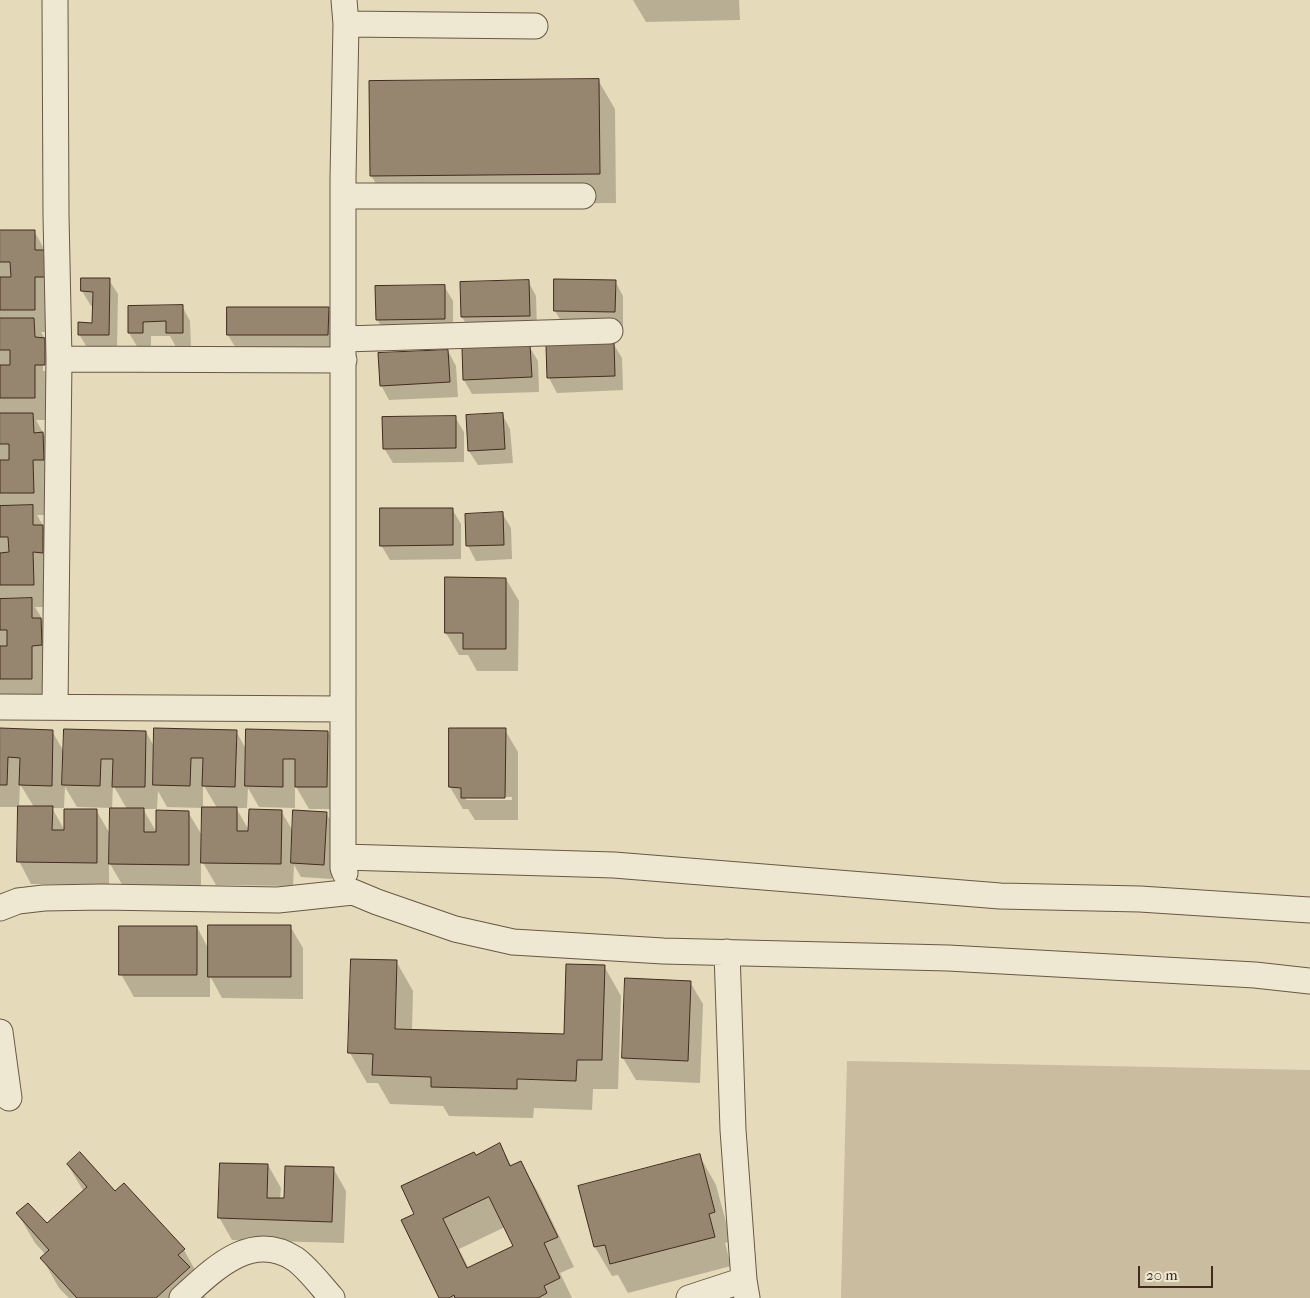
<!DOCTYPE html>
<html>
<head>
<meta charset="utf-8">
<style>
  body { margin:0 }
  #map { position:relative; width:1310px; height:1298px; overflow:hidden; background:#e5dab9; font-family:"IM FELL French Canon",serif }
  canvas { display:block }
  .scale { position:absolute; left:1138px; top:1266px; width:75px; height:22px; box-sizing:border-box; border:2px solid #402c1f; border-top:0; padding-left:6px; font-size:15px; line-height:18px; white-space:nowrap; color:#402c1f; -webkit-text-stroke:4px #eee7d2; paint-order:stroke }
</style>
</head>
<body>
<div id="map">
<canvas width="1310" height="1298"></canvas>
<div class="scale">20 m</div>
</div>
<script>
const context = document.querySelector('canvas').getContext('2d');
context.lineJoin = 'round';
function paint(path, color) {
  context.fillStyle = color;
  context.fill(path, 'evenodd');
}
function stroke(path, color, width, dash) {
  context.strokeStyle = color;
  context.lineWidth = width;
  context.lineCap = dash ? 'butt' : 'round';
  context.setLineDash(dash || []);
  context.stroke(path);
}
paint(new Path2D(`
  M847,1061L1310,1070V1298H841Z`), '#c9bc9f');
paint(new Path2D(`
  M633,0H739L740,20L646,22Z
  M598,80L615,109L616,203L388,205L371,175Z
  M34,231L47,254V332H41L47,342V420H36L56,456L46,515H37L45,529L46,607H35L44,622V701H0V232ZM43,351L46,354V371H43Z
  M82,279L109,280L118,294L117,349H88L79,334L93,324L94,306H91L82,291Z
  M528,281L536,296L537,330L471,332L462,317L461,283Z
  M615,281L623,296V326H564L555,311Z
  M444,286L453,301V333L386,334L377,319Z
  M182,306L190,321L191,348L176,347L170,336H151V347L138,348L129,333V307Z
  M328,308L341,331V357H241L228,335Z
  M613,343L622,358L623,390L557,393L549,378Z
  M529,346L538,361L539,392L472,394L464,380Z
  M448,351L456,366L458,397L389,400L381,385Z
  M502,414L510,429L513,463L478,465L469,451Z
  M455,417L464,432V462L393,463L384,448Z
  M452,509L461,524V559L390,560L381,545Z
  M502,513L511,528L512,559L476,561L468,546Z
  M447,579H506L519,601L518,671H477L468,655H459L446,633Z
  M0,730L52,731L64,752L146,732L155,748L236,731L247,751L328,732L341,755L340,809H309L295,785V808L259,807L248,788L247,808H236L250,832L281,811L294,833L326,813L335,828L332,879L301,877L294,865L293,886L216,885L201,859V887L123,886L109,862V885L31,884L19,861V807H0ZM20,784L34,807H19ZM203,784L217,808L203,837L188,812L157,833L143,809H157L158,791L167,807L203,808ZM113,785L127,809H112ZM65,787L77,807L111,808L110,834L95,808V810L65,831L52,808H64Z
  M505,730L518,752V820H475L468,809H463L450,787ZM466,797H512V800H466Z
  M290,926L303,948V999L222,998L210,976V997H134L121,974L197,927L209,950Z
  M352,960L396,961L413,991L412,1031L566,1036L604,966L621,996L618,1089H593L592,1110L534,1108L533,1118L449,1116L443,1106L390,1104L378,1083H367L350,1053Z
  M690,982L703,1004L700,1083L636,1080L623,1058Z
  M499,1145L512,1167L521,1163L538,1192L574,1267L560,1273L572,1298H440L416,1215L476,1156ZM505,1227L514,1247L469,1269L459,1249Z
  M699,1155L716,1185L731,1241L725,1243L731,1266L628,1293L618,1275L612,1276L595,1247L579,1186Z
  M68,1165L114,1193L184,1250L200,1279L197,1283L206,1298H69L59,1288L42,1258L46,1255L35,1243L18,1214L47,1225L84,1192Z
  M268,1165L281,1188L280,1199H285L333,1168L346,1191L344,1243L232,1240L219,1217Z`), '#0003');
const building = new Path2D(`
  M599,79L600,174L370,176L369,81Z
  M0,230H35V250H45V277H35V310H0V277H11L10,262H0Z
  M81,278H110L109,335H78V322L92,323L93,292L81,291Z
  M554,279L616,280L615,312L554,311Z
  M529,280L530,316L461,317L460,282Z
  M445,285V319L376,320L375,286Z
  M183,305V333H166V321L143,322V333H128V306Z
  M227,307H329L328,335H227Z
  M0,318H34L35,337L45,338V365H35V398H0V365H10V350H0Z
  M614,342L615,376L547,378L546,345Z
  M530,345L532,377L463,380L462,348Z
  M448,350L450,382L380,386L378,353Z
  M0,413H33L34,433L43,432L44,460H33L34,493H0V460H9V444H0Z
  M503,413L505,449L468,451L466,415Z
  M456,416V448L383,449L382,417Z
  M33,505V525H43V553L33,552L34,585H0V553L9,552L8,537H0V506Z
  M380,508H453V545L380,546Z
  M503,512L504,545L466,546L465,514Z
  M445,577L506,578V649H463V633H445Z
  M32,598V618H41L42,645L32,646V679H0V646H7V630H0V599Z
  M0,728L53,730L52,786L19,785L20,758L8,757L7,785H0Z
  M154,728L237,730L235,787L202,786L203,758H191L190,786L153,785Z
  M449,728H506L505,798H461V788L449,787Z
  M64,729L146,731L145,787H112L113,759H101L100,786L62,785Z
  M246,729L328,731L327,787H295V759H283V787L245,786Z
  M18,806H53L52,830H64V809H97V863L17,862Z
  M202,807H237V831H248L249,809L282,810L281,864L201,863Z
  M110,808H144V832H156V810L189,811V865L109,864Z
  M293,810L327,812L324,865L291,863Z
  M208,925H291V977H208Z
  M119,926H197V975H119Z
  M351,959L397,960L395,1029L564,1034L566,964L605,965L602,1060H577L576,1081L517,1079V1089L431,1087V1077L372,1075L373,1054L348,1053Z
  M625,978L691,981L688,1061L622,1058Z
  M500,1143L510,1166L521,1161L558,1237L544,1243L560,1278L544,1286L547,1293L538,1298H455L454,1295L449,1298H439L401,1220L414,1214L401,1186L474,1152L476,1155ZM489,1197L513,1246L467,1268L443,1219Z
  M80,1152L115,1191L124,1183L185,1249L178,1255L190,1267L156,1298H77L40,1258L49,1250L16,1213L28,1203L47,1223L87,1187L67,1164Z
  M700,1154L715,1212L709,1214L715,1237L610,1264L605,1245L594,1247L578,1186Z
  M220,1163L268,1164L267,1198H284L285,1166L334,1167L332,1222L218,1218Z`);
paint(building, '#96866f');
stroke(building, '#402c1f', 1);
const minor = new Path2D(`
  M344,0L346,24L343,178V868L345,873
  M346,24L535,26
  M343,196H583
  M344,339L610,331
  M59,359L344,360
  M0,707L343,709
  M55,707L59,359L56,215L55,0
  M343,857L614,865L1000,896L1140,899L1310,910
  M0,908L18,901L44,898L102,897L278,900L353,892L377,902L455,929L513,942L663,951L948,958L1255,975L1310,981
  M727,952L733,1130L744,1280L747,1298
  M0,1032L9,1098
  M182,1298C213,1270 251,1230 295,1259C308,1268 321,1286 332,1298
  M689,1298L744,1280`);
stroke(minor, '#695846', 27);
stroke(minor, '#eee7d2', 25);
</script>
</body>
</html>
